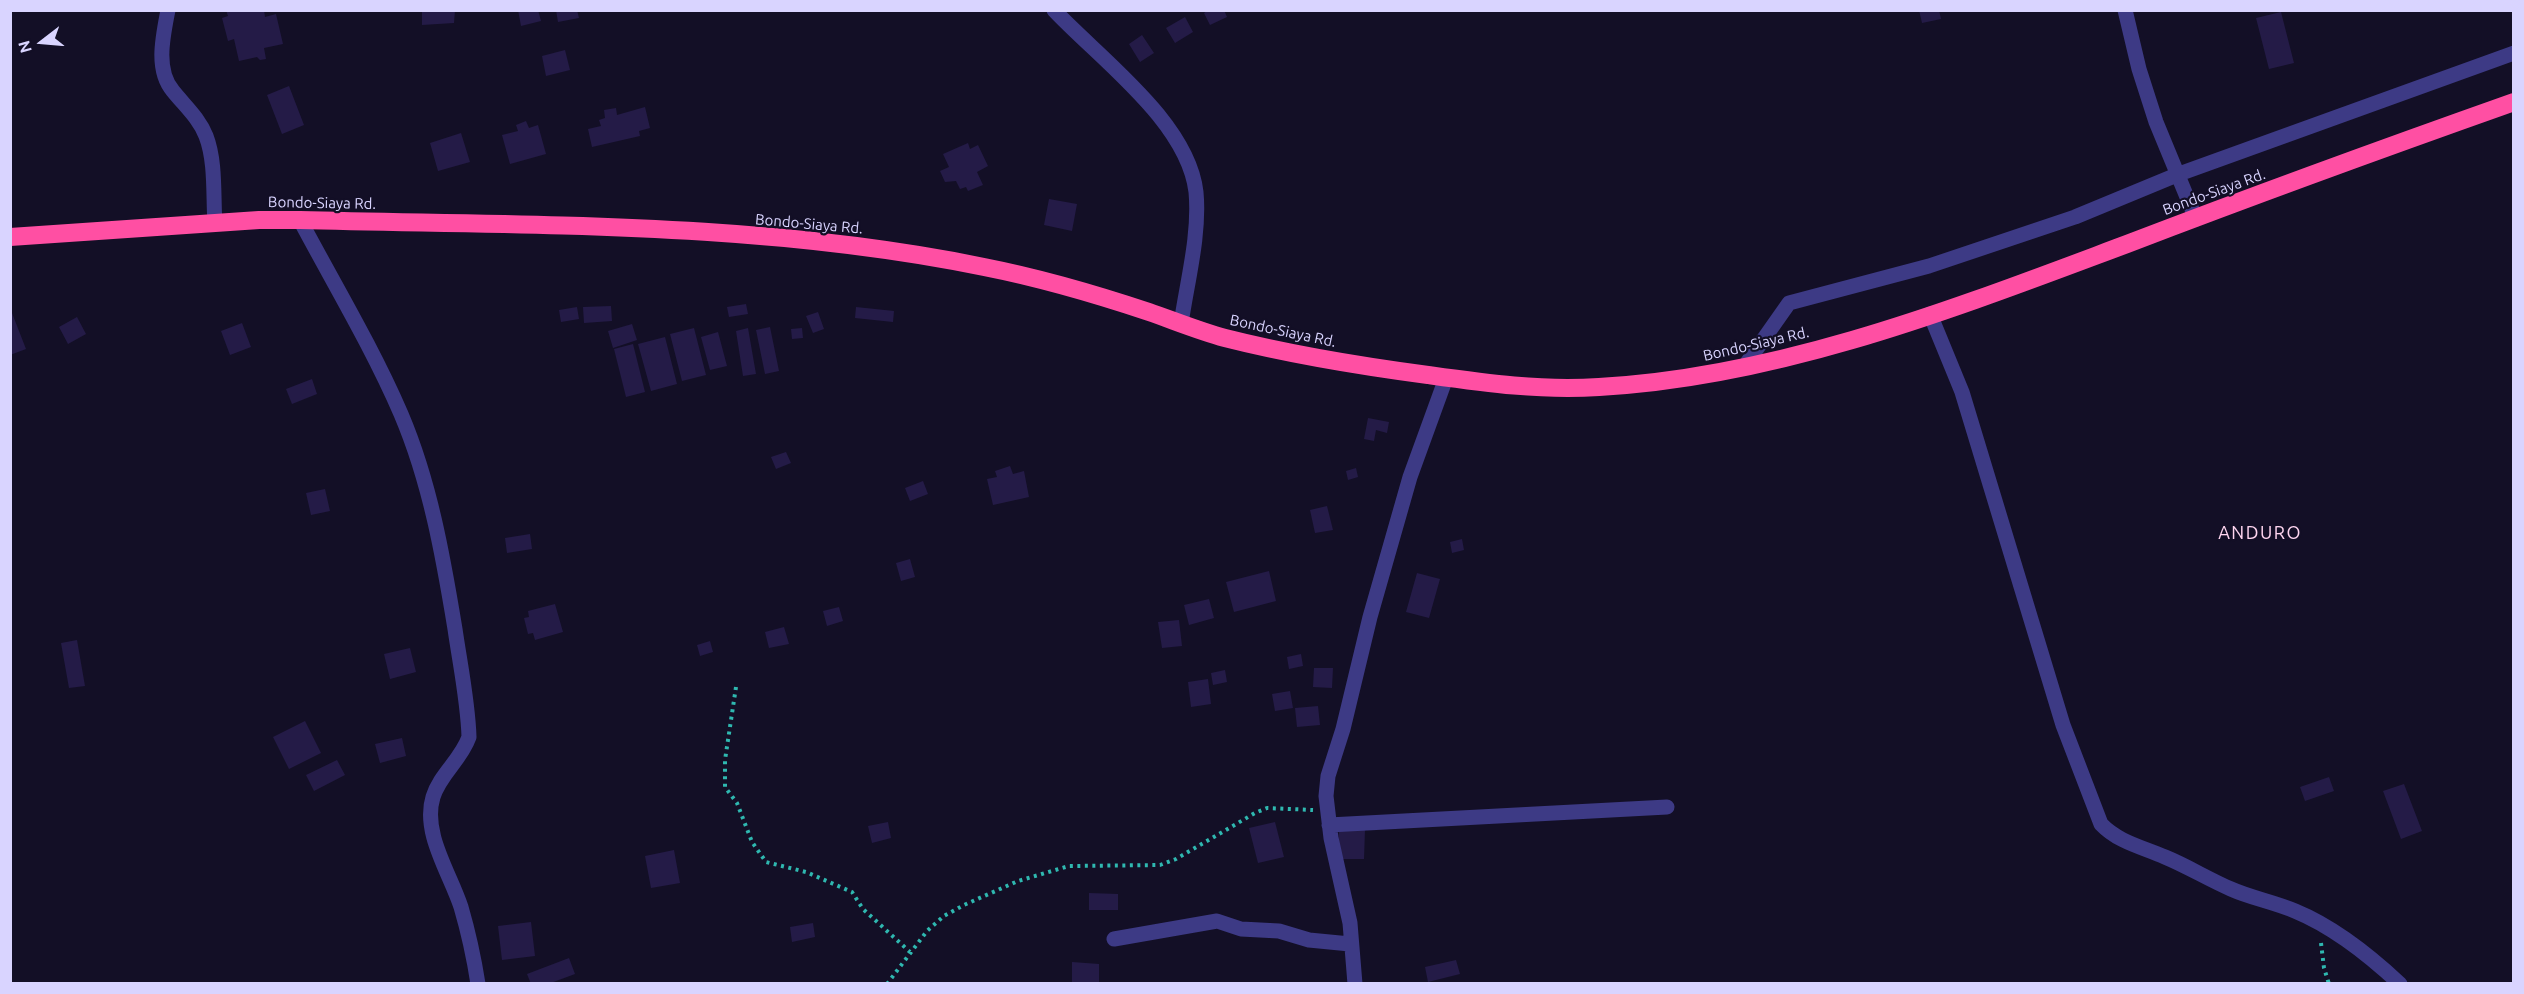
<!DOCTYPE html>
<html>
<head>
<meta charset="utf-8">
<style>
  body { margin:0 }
  #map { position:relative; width:2524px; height:994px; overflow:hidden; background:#130f26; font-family:Ubuntu,sans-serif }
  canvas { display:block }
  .frame { position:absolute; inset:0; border:12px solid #d9d4ff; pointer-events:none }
  .north { position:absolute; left:12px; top:12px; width:60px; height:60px; -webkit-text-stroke:4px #130f26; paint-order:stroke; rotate:254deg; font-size:16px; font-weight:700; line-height:24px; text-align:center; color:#d9d4ff }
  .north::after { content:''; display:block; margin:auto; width:21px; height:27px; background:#d9d4ff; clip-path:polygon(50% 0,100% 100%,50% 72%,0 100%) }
</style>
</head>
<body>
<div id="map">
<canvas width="2524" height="994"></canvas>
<div class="frame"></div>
<div class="north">N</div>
</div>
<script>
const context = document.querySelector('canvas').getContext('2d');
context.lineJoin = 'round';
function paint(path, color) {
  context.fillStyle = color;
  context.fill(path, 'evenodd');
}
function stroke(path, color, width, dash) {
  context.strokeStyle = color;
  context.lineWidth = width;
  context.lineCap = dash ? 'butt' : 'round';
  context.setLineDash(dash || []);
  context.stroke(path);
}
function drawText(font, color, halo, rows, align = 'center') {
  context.font = font + ' Ubuntu,sans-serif';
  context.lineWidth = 4.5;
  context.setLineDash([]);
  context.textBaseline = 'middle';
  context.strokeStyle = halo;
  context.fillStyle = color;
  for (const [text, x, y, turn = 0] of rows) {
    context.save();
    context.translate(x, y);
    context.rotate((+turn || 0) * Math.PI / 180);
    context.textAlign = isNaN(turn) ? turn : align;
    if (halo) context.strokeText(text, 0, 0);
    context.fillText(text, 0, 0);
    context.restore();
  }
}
paint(new Path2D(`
  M226,10H264L265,17L276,14L283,44L264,48L266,59L260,60L257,57L239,61L234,39L228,41L222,18L228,16Z
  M422,10H455L454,23L422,25Z
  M518,10H538L541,21L521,26Z
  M556,10H577L579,18L558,22Z
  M1208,10H1224L1227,17L1210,25L1204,13Z
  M1919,10H1939L1941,19L1922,23Z
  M2281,12L2294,63L2269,69L2256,18Z
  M1185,17L1193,32L1175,43L1166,28Z
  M1142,35L1154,53L1140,62L1129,44Z
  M565,50L570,70L546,76L542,56Z
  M289,86L304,125L282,134L267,95Z
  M645,107L650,128L639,131L640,136L592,147L588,129L601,126L599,120L605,118L604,110L616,108L617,115Z
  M526,121L529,128L538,125L546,154L510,164L502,135L518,131L516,125Z
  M461,133L470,162L438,171L430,143Z
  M968,143L970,149L978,145L988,166L977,172L983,185L968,191L966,187L960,189L956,181L945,182L940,171L949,167L943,154Z
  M1049,199L1077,204L1072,231L1044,225Z
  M746,304L748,314L729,317L727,307Z
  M611,306L612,321L584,323L583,307Z
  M577,307L579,319L561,322L559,310Z
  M856,307L894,311L893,322L855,318Z
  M818,312L824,329L813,333L806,316Z
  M12,313L26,349L10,355V314Z
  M77,317L86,334L68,344L59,327Z
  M242,323L251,347L230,355L221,331Z
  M632,324L637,340L613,348L608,331Z
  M770,327L779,371L765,374L756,330Z
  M694,328L706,375L682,381L670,334Z
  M748,328L756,374L743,376L736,331Z
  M802,328L803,338L792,339L791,329Z
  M718,332L727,366L710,370L701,337Z
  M665,337L677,384L651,391L638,344Z
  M633,344L645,392L626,397L614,349Z
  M312,379L317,394L292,404L286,389Z
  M1368,418L1389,422L1387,433L1376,430L1374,441L1364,439Z
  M786,452L791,463L776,469L771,457Z
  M1010,466L1013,474L1024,471L1029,497L993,505L987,479L997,477L995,471Z
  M1356,468L1358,477L1348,480L1346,471Z
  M923,481L928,494L910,501L905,488Z
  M325,489L330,511L311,515L306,493Z
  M1327,506L1333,530L1315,533L1310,510Z
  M530,534L532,549L507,553L505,538Z
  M1462,539L1464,550L1452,553L1450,542Z
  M910,559L915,577L901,581L896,563Z
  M1269,571L1276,601L1234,612L1226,582Z
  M1417,573L1440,579L1429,618L1406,612Z
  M1209,599L1214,618L1189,625L1184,605Z
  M555,604L563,632L535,640L533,633L528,634L524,618L529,617L528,611Z
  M839,607L843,621L827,626L823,611Z
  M1179,620L1182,646L1162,648L1158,622Z
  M784,627L789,644L769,648L765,632Z
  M77,640L85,686L69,688L61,643Z
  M710,641L713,652L700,656L697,645Z
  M410,648L416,672L390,679L384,654Z
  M1301,654L1303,666L1289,669L1287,657Z
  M1314,668H1333L1332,688L1313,687Z
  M1225,670L1227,682L1213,685L1211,673Z
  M1208,679L1211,704L1191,707L1188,682Z
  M1290,691L1293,708L1275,711L1272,694Z
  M1318,706L1320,725L1297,727L1295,708Z
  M305,721L321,753L289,769L273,737Z
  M402,738L406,756L380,763L375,744Z
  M337,760L345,775L314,791L306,775Z
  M2329,777L2334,791L2305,801L2300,787Z
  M2404,784L2422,831L2401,839L2383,791Z
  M888,822L891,838L872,843L868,826Z
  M1275,822L1284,857L1258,863L1249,828Z
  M1339,829L1365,830L1364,859H1338Z
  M674,850L680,883L651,888L645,856Z
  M1089,893L1118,894V910H1089Z
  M531,922L535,956L502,960L498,926Z
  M813,923L815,937L792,942L790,927Z
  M569,958L575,974L548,984H531L527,974Z
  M1456,960L1460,974L1428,982L1425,967Z
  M1072,962L1099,964V984H1072Z`), '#241b47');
stroke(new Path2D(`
  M736,687L725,760V787L737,803L752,842L766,862L806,872L852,892L863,909L910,952
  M2321,943L2324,968L2329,984
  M887,984L927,931L944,916L964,905L1018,881L1069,866L1160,865L1176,859L1255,813L1267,808L1313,810`), '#2fb8b0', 4, [3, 4.5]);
stroke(new Path2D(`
  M168,10C163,36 155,70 173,91C185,106 199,118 206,136C216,162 213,196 215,224
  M1054,10C1100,59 1188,122 1196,192C1200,235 1187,282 1181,324
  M2125,10L2139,69L2156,122L2196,219
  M300,220C334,284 372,347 401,414C430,482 443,556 455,629C460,664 468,702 469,737C461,760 440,774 433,797C422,833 450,873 461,907C468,931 474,958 478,984
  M1930,314L1962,392L2063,725L2101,824C2118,842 2142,847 2165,857C2187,866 2208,879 2231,889C2251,898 2274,902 2295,911C2334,927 2369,955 2400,984
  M1744,367L1789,303L1929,266L2075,217L2179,174L2514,53
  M1329,825L1667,807
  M1114,939L1217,921L1241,929L1279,931L1309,940L1350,944
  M1355,984L1350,923L1331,838L1326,796L1328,776L1343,729L1370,617L1410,477L1446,378`), '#3d3a85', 15);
stroke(new Path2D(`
  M10,237L259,220H300C527,226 760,221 984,267C1040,278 1095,294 1149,312C1175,321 1199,331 1225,338C1292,355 1360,366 1428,375C1485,383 1541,391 1599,387C1781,377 1958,307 2127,244C2255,195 2384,148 2514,102`), '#ff4fa3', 18);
drawText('15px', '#d9d4ff', '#130f26', [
  ["Bondo-Siaya Rd.",2214,192,-20],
  ["Bondo-Siaya Rd.",322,203,1],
  ["Bondo-Siaya Rd.",809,224,5],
  ["Bondo-Siaya Rd.",1283,331,12],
  ["Bondo-Siaya Rd.",1756,344,-13]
]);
context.letterSpacing = '1.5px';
drawText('18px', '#ffd6f0', '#130f26', [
  ["ANDURO",2260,533]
]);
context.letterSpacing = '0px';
</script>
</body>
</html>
